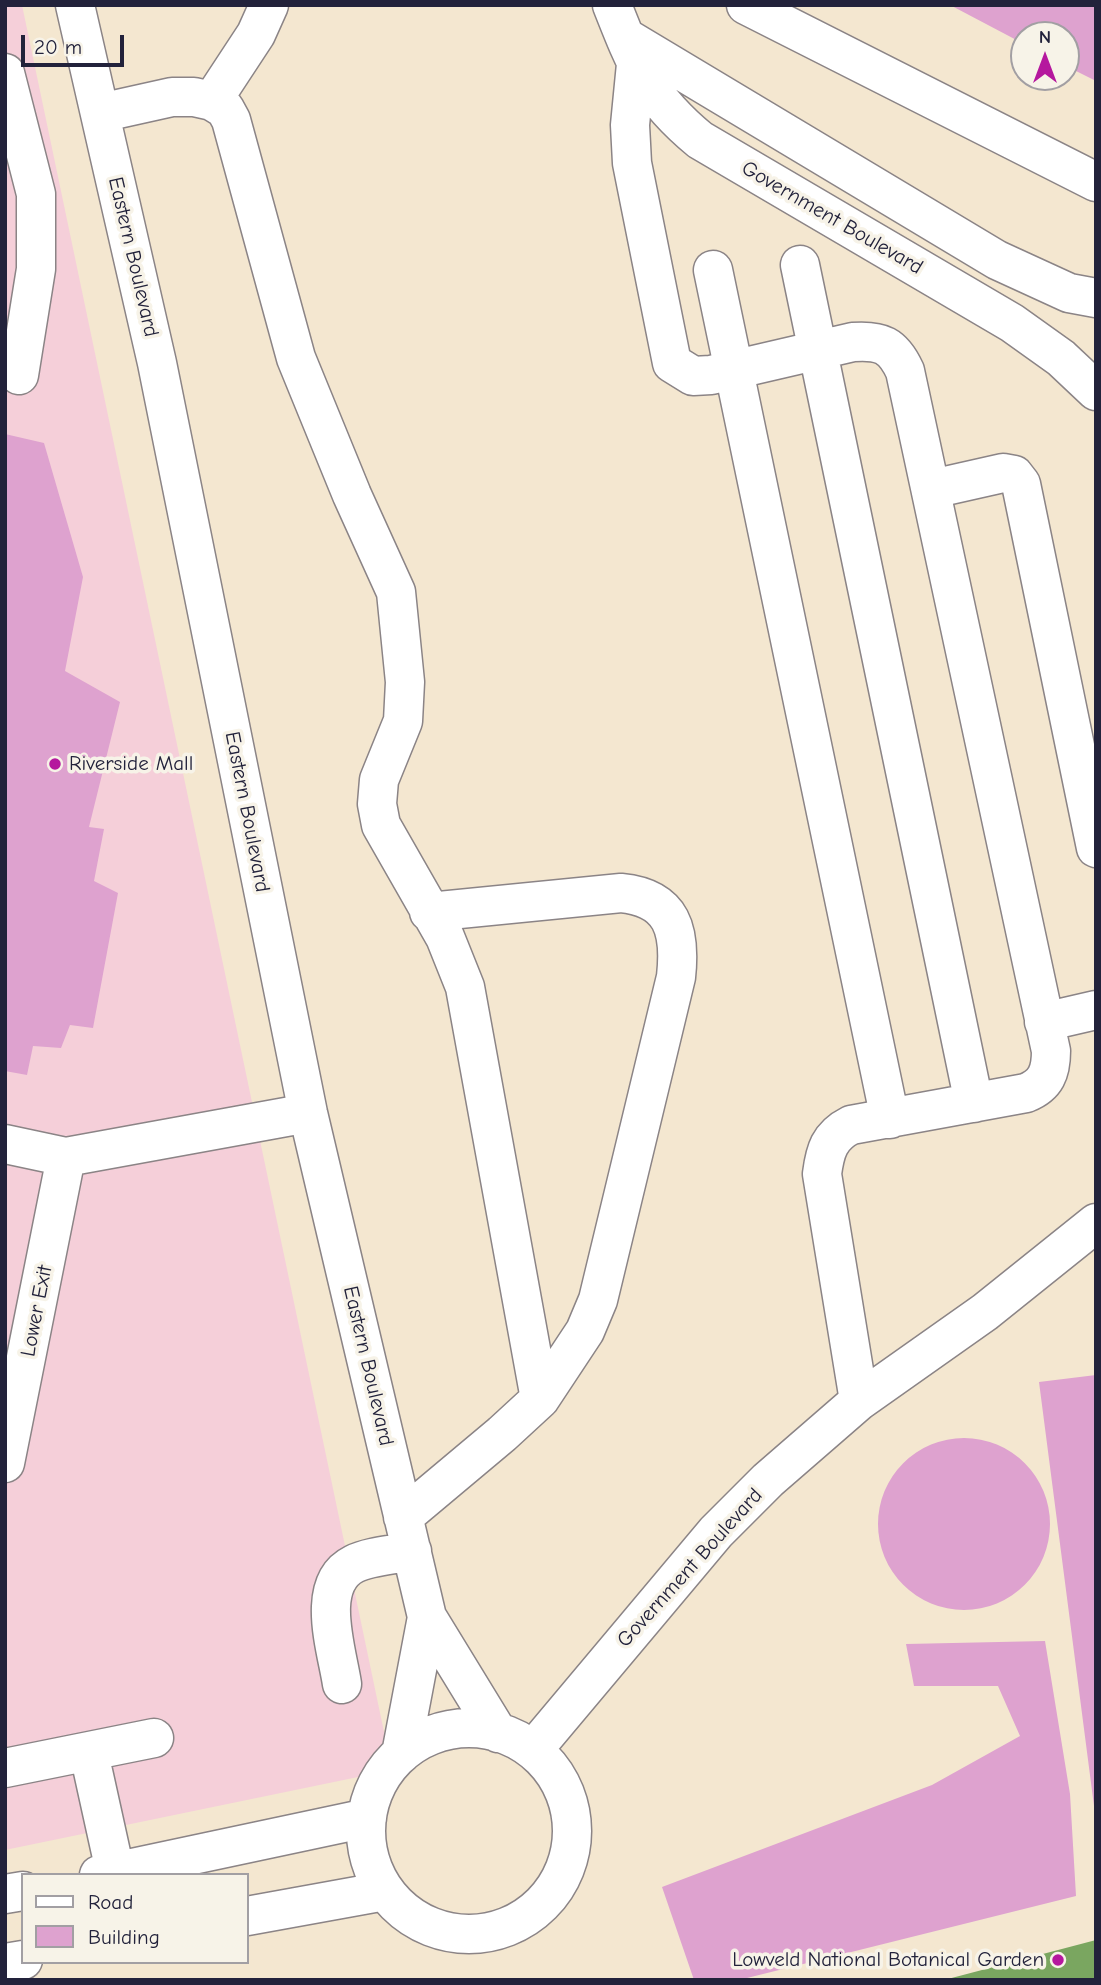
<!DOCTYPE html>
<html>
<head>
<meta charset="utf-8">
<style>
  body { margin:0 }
  #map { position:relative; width:1101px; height:1985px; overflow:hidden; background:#f4e7d0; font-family:"Comic Neue",sans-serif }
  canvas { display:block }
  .frame { position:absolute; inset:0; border:7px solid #22223b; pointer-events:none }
  .legend { position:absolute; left:21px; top:1873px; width:228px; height:91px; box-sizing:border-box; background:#f7f3e8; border:2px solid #a29fa3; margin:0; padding:9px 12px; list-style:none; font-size:21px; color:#22223b }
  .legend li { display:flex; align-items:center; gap:14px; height:35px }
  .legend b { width:35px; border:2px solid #a29fa3 }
  .north { position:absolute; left:1010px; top:21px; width:70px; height:70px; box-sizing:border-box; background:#f7f3e8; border:2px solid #a29fa3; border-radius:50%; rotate:0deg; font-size:19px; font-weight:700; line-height:28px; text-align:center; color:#22223b }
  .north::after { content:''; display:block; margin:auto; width:24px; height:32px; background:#b5179e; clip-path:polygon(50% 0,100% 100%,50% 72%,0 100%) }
  .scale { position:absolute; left:21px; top:35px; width:103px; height:32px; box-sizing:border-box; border:4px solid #22223b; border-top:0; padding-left:9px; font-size:21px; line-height:24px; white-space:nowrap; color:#22223b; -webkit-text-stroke:5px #f7f3e8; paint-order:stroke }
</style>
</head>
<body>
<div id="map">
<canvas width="1101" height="1985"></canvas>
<div class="frame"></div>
<ul class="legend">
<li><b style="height:9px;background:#fff"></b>Road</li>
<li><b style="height:19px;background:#dea2cf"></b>Building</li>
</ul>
<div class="north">N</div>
<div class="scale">20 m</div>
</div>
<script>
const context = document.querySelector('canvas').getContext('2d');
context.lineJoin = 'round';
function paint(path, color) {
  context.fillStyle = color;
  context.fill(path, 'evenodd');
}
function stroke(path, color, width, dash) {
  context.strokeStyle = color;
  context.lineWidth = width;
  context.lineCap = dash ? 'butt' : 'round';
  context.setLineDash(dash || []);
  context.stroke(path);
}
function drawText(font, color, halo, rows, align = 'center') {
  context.font = font + ' "Comic Neue",sans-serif';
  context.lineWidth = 7;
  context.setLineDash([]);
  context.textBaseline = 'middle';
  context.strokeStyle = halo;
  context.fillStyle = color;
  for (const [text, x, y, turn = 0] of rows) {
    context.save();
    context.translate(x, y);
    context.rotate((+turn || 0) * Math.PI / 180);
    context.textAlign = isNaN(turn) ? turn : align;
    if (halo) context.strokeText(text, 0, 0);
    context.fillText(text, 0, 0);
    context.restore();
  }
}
paint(new Path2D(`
  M5,5H22L392,1770L5,1850Z`), '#f5cfd9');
paint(new Path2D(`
  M1096,1940V1980H944Z`), '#7aa660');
paint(new Path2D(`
  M950,5H1096V81L1066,66V35H1024V44Z
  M5,434L44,443L83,577L65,671L120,702L89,827L104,829L94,881L118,893L93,1028L70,1025L61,1048L33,1046L27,1075L5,1071Z
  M1096,1375V1806H1094L1039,1382Z
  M878 1524a86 86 0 1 1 172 0a86 86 0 1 1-172 0Z
  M1045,1641L1070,1794L1076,1896L739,1980H694L662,1887L932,1785L1020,1736L998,1686H914L906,1644Z`), '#dea2cf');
const minor = new Path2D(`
  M75,5L157,363L308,1113L427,1617L498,1733
  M612,5C636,66 648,97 700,140L1012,323L1061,358L1096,391
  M746,5L1096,182
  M625,37L997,260L1069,293L1096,298
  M636,64L630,125L632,163L672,363L693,376L711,375L853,342C881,340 893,345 905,371L1051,1051C1051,1072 1046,1085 1026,1093L851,1125C829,1136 825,1151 822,1174L859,1401
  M5,73L36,194V269L19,375
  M212,101L256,34L269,5
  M100,113L172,97H194L212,101L225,109L231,120L296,358L352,495L396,592L405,682L403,721L379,780L377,804L381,825L445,937L465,987L540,1399L502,1434L403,1517
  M800,265L974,1103
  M713,270L890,1119
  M932,489L1003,473L1014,475L1021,484L1096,848
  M429,912L621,893C673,898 681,931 676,977L598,1300L585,1331L540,1399
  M1044,1022L1096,1010
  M5,1144L66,1157L308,1113
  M5,1463L66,1157
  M342,1684C337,1650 314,1584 354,1564C370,1556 394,1555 412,1551
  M366 1831a103 103 0 1 1 206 0a103 103 0 1 1-206 0Z
  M533,1750L716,1532L768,1480L859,1401L985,1312L1096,1223
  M89,1753L115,1871
  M401,1754L427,1617
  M5,1768L154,1738
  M99,1875L367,1818
  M5,1894L23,1891
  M247,1916L385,1891
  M5,1963L23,1960`);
stroke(minor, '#8b8486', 41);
stroke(minor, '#fff', 38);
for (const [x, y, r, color] of [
  [55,764,7,"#b5179e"],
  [1058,1960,7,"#b5179e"]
]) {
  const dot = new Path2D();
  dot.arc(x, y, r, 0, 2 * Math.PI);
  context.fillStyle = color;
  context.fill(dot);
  stroke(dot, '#f7f3e8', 2.5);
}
drawText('21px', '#22223b', '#f7f3e8', [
  ["Government Boulevard",832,218,30],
  ["Eastern Boulevard",133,257,77],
  ["Eastern Boulevard",247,812,79],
  ["Lower Exit",37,1311,-79],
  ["Eastern Boulevard",368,1366,77],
  ["Government Boulevard",690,1568,-48]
]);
drawText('21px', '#22223b', '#f7f3e8', [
  ["Riverside Mall",69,764],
  ["Lowveld National Botanical Garden",1044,1960,"right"]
], 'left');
</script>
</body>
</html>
